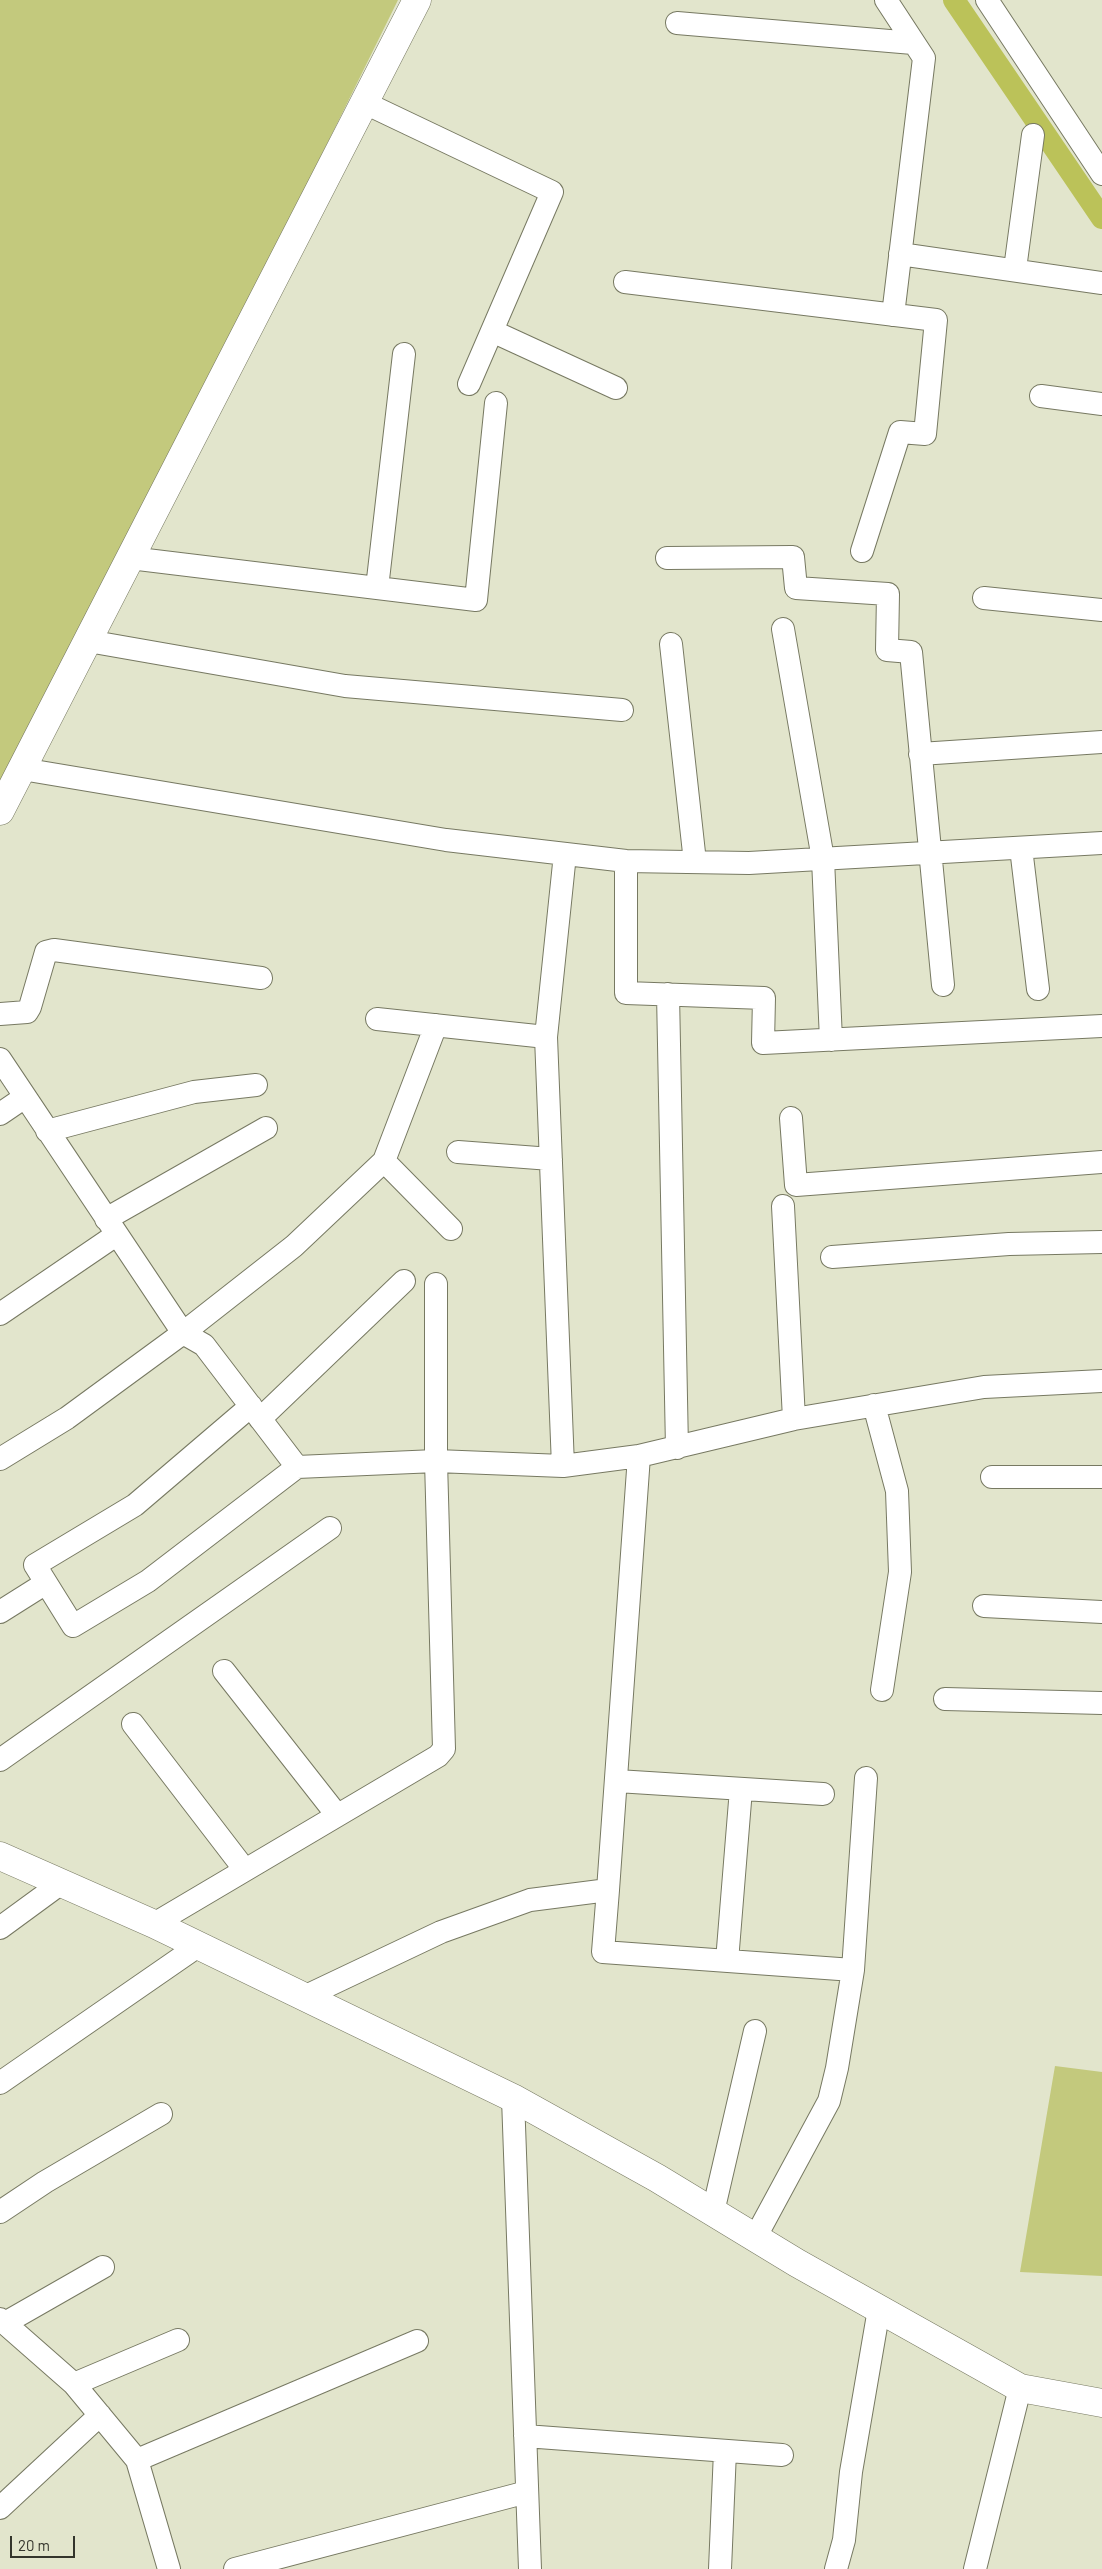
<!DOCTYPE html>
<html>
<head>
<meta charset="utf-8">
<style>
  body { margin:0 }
  #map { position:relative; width:1102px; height:2569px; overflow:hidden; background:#e2e5cc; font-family:Barlow,sans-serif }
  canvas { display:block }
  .scale { position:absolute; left:10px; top:2536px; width:65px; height:22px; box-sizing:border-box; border:2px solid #34352c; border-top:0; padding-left:6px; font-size:15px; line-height:18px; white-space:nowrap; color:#34352c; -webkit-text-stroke:4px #e2e5cc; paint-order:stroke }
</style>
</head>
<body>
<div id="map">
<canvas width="1102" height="2569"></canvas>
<div class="scale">20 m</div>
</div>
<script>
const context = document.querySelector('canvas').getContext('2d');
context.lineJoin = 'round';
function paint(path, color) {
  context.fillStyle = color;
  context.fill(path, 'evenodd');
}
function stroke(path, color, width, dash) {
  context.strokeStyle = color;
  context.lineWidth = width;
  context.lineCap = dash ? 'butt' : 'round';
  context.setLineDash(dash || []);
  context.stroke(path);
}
paint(new Path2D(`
  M0,0H398L0,807Z
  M1055,2066L1102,2072V2276L1020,2272Z`), '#c3c97d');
stroke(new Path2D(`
  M954,0L1102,218`), '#bbc259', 22);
const minor = new Path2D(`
  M886,0L924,58L893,315
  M987,0L1102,174
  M677,23L913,43
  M365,103L552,192L469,384
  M900,254L1102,283
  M1015,269L1033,135
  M625,282L936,320L925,434L900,432L862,551
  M492,331L616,388
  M1041,396L1102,404
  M130,558L476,600L496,403
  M667,558L793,557L796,588L888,594L887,650L911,652L943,985
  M377,588L404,354
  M984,598L1102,610
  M783,629L823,859L831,1040
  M88,641L345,686L622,710
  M671,644L695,862
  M920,754L1102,742
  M22,769L446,840L626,861L749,863L1102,843
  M1021,848L1038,989
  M626,861V993L764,998L763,1043L1102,1026
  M668,994L677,1448
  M0,1014L27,1012L30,1007L46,952L54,950L261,978
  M377,1019L546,1037
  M0,1059L183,1333L204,1345L297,1467
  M0,1114L25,1097
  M791,1118L796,1185L1102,1162
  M47,1131L194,1092L256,1085
  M458,1152L551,1159
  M384,1161L451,1229
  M783,1206L794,1419
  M106,1219L266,1128
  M832,1257L1009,1244L1102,1242
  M0,1314L116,1235
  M874,1405L897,1491L900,1572L882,1690
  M251,1406L135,1505L35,1565L73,1626L148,1581L297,1467L436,1461L563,1466L639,1456L794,1419L984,1387L1102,1381
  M260,1419L404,1281
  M0,1459L67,1418L183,1333L294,1246L384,1161L436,1025
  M563,1466L546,1037L565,854
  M992,1477H1102
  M984,1606L1102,1612
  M0,1612L46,1583
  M224,1671L337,1815
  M945,1699L1102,1703
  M133,1724L245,1870
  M0,1760L330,1528
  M617,1781L823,1794
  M608,1890L603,1952L853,1970
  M154,1924L438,1756L444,1749L436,1461V1284
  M0,1928L60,1884
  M727,1961L741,1789
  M304,1997L441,1932L530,1900L608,1890L639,1456
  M0,2083L198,1946
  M513,2098L530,2569
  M0,2212L45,2182L161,2114
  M713,2212L755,2031
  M755,2238L829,2101L837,2068L853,1970L866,1778
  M0,2319L74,2384L137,2460L169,2569
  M5,2323L103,2267
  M74,2384L178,2340
  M525,2436L782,2455
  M137,2460L417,2341
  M0,2508L100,2415
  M235,2569L527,2492
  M720,2569L725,2451
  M836,2569L844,2540L851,2472L879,2309
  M975,2569L1020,2388`);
const tertiary = new Path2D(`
  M0,811L417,0
  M0,1856L154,1924L513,2098L657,2178L797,2263L1020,2388L1102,2403`);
stroke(minor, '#777962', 24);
stroke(tertiary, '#777962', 29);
stroke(minor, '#fff', 22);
stroke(tertiary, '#fff', 28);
</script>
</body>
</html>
